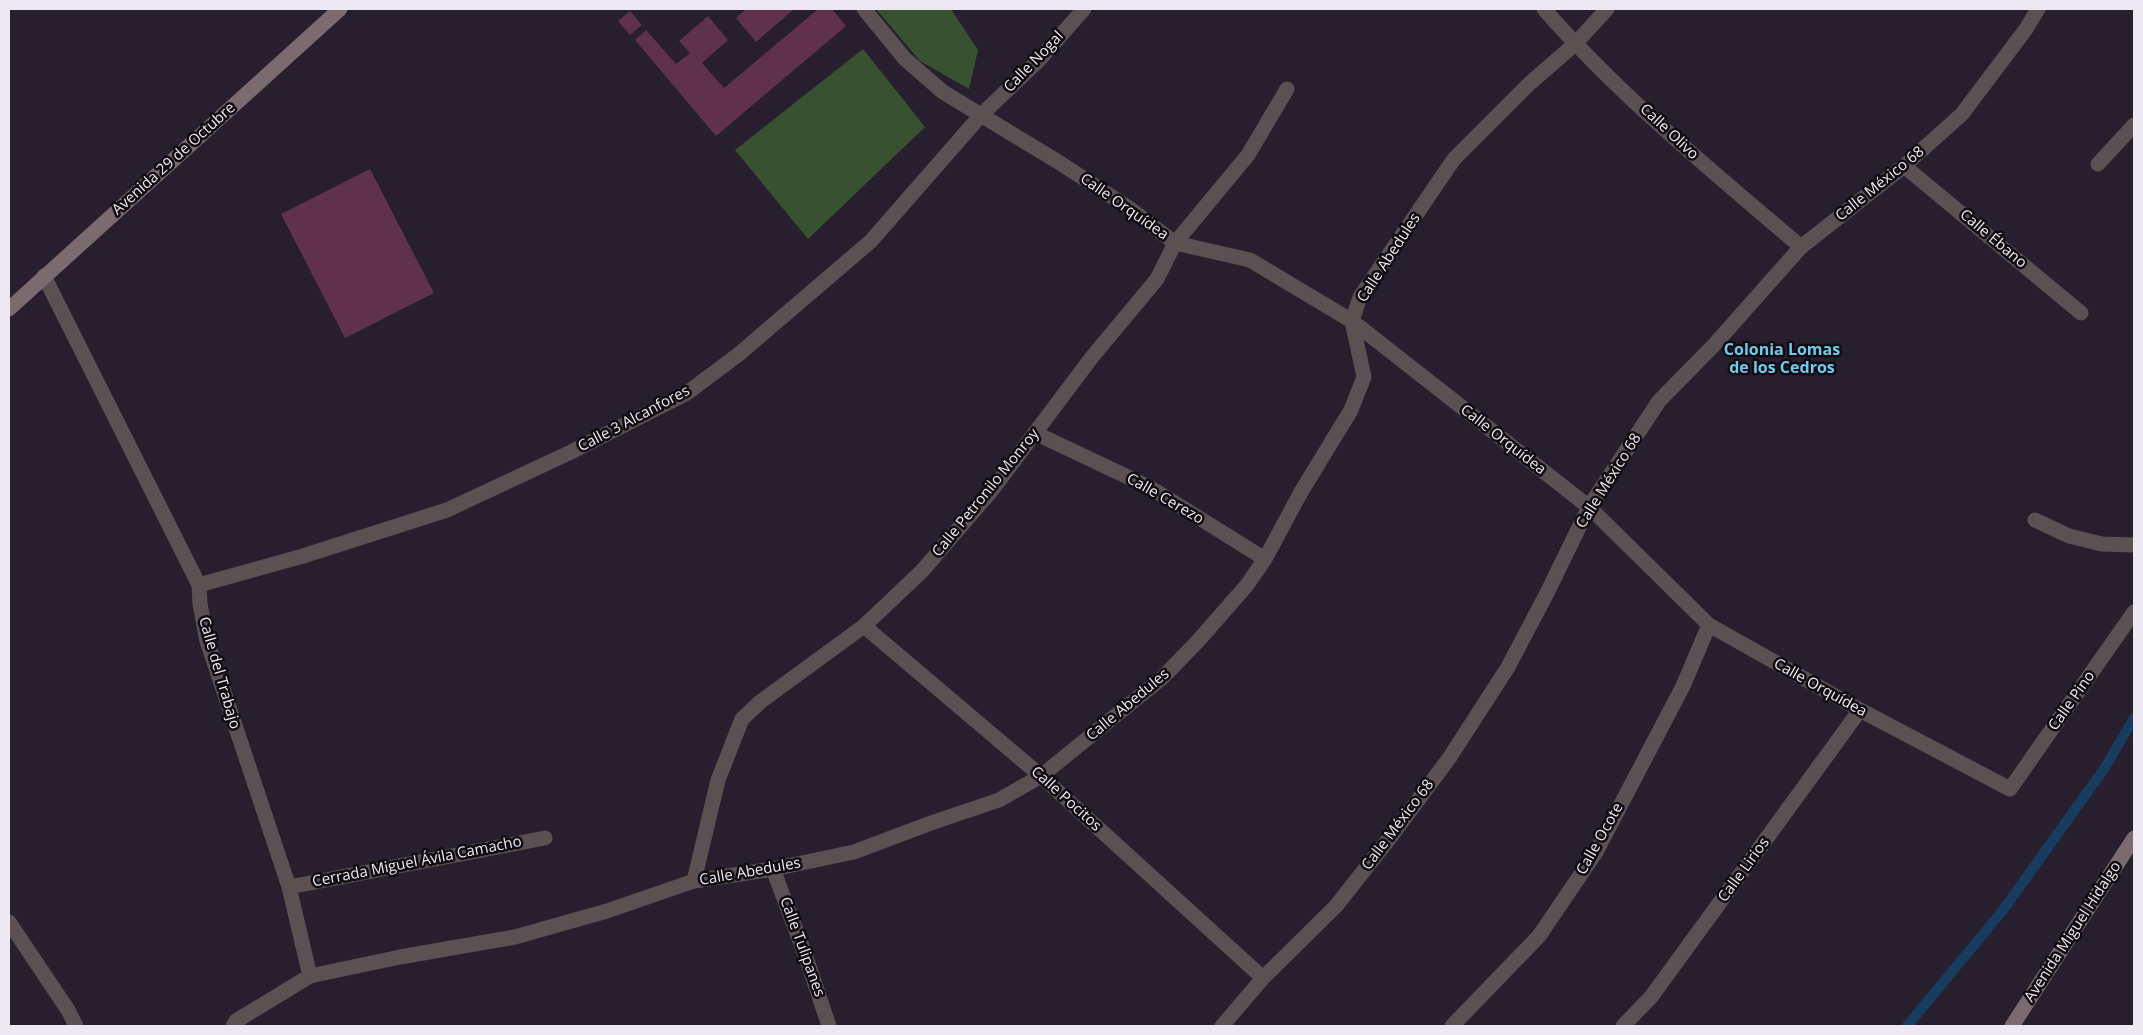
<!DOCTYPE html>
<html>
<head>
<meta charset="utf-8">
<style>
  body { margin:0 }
  #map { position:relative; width:2143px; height:1035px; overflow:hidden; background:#281f2e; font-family:"Open Sans",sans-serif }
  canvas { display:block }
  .frame { position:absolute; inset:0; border:10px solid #eee8f2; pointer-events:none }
</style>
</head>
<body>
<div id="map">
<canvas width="2143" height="1035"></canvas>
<div class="frame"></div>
</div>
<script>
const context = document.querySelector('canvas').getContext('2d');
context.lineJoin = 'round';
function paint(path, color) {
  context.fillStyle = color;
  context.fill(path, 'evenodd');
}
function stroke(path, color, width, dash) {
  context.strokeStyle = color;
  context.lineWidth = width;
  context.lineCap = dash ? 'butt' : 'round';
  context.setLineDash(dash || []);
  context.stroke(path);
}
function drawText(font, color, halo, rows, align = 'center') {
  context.font = font + ' "Open Sans",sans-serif';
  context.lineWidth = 5;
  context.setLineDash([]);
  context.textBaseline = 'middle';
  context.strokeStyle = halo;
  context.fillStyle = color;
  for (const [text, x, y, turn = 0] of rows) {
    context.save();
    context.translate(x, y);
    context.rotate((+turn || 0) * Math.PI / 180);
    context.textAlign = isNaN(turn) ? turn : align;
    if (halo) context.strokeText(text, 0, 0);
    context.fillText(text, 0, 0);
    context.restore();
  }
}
paint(new Path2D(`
  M876,9H951L978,50L969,89L920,61Z
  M863,49L925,127L808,239L735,150Z`), '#385231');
stroke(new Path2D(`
  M1907,1026L2003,910L2104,769L2134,718`), '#163d60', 10);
paint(new Path2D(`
  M746,9H794L756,42L736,18Z
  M818,9H832L846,26L716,136L635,40L646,30L676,64L690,53L679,41L708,16L728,40L702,63L724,88Z
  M630,11L642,25L630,35L618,21Z
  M370,169L434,293L345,338L281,214Z`), '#5f314b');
stroke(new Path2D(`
  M864,9L905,59L943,92L1060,163L1129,208L1175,243L1250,260L1352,321L1589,507L1709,625L1860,710L2010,789L2134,612
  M1544,9C1621,97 1712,171 1801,247
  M2098,164L2134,125
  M1904,166L2081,313
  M44,276L199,585L200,604L207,641L289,887L310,976
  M1035,433L1151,488L1265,559
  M2035,520L2069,536L2102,544L2134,545
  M199,585L303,556L447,510L571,452L687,393L739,354L871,241L982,114L1039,60L1084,9
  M864,626L1041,776L1263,978
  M773,869L806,957L829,1026
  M694,881L718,780L742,719L760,702L864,626L922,571L992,490L1092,357L1157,279L1175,243L1248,155L1287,89
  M289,887L545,838
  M9,922L68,1010L76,1026
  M233,1026L236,1021L310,976L400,957L515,937L607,911L694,881L773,869L854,852L931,823L999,800L1041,776L1162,678L1198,641L1247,585L1265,559L1301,492L1351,410L1364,377L1352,321L1360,297L1454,159L1529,84L1575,44L1607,9
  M1222,1026L1263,978L1336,906L1392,835L1450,757L1508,667L1546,595L1589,507L1659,401L1714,345L1801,247L1904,166L1962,114L2026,29L2038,9
  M1452,1026L1539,936L1596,852L1683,686L1709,625
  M1623,1026L1651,997L1860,710`), '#5b5153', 15);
stroke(new Path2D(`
  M9,309L340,9
  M2012,1026L2134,838`), '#7b6b6f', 15);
drawText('15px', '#eee8f2', '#0f0b11', [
  ["Calle Nogal",1034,62,-46],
  ["Calle Olivo",1669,132,43],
  ["Avenida 29 de Octubre",174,159,-42],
  ["Calle México 68",1880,184,-39],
  ["Calle Orquídea",1124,207,35],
  ["Calle Ébano",1993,239,40],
  ["Calle Abedules",1389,258,-57],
  ["Calle 3 Alcanfores",634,419,-28],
  ["Calle Orquídea",1503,440,38],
  ["Calle México 68",1609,481,-58],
  ["Calle Petronilo Monroy",986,493,-51],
  ["Calle Cerezo",1165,499,30],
  ["Calle del Trabajo",219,673,74],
  ["Calle Orquídea",1820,688,29],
  ["Calle Pino",2072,701,-55],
  ["Calle Abedules",1128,705,-40],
  ["Calle Pocitos",1066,799,42],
  ["Calle México 68",1398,825,-53],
  ["Calle Ocote",1600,839,-61],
  ["Cerrada Miguel Ávila Camacho",417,862,-11],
  ["Calle Lirios",1744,870,-54],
  ["Calle Abedules",750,872,-10],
  ["Avenida Miguel Hidalgo",2073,932,-57],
  ["Calle Tulipanes",802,947,70]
]);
drawText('bold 16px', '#6fcced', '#0f0b11', [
  ["Colonia Lomas",1782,350],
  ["de los Cedros",1782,368]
]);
</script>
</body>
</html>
